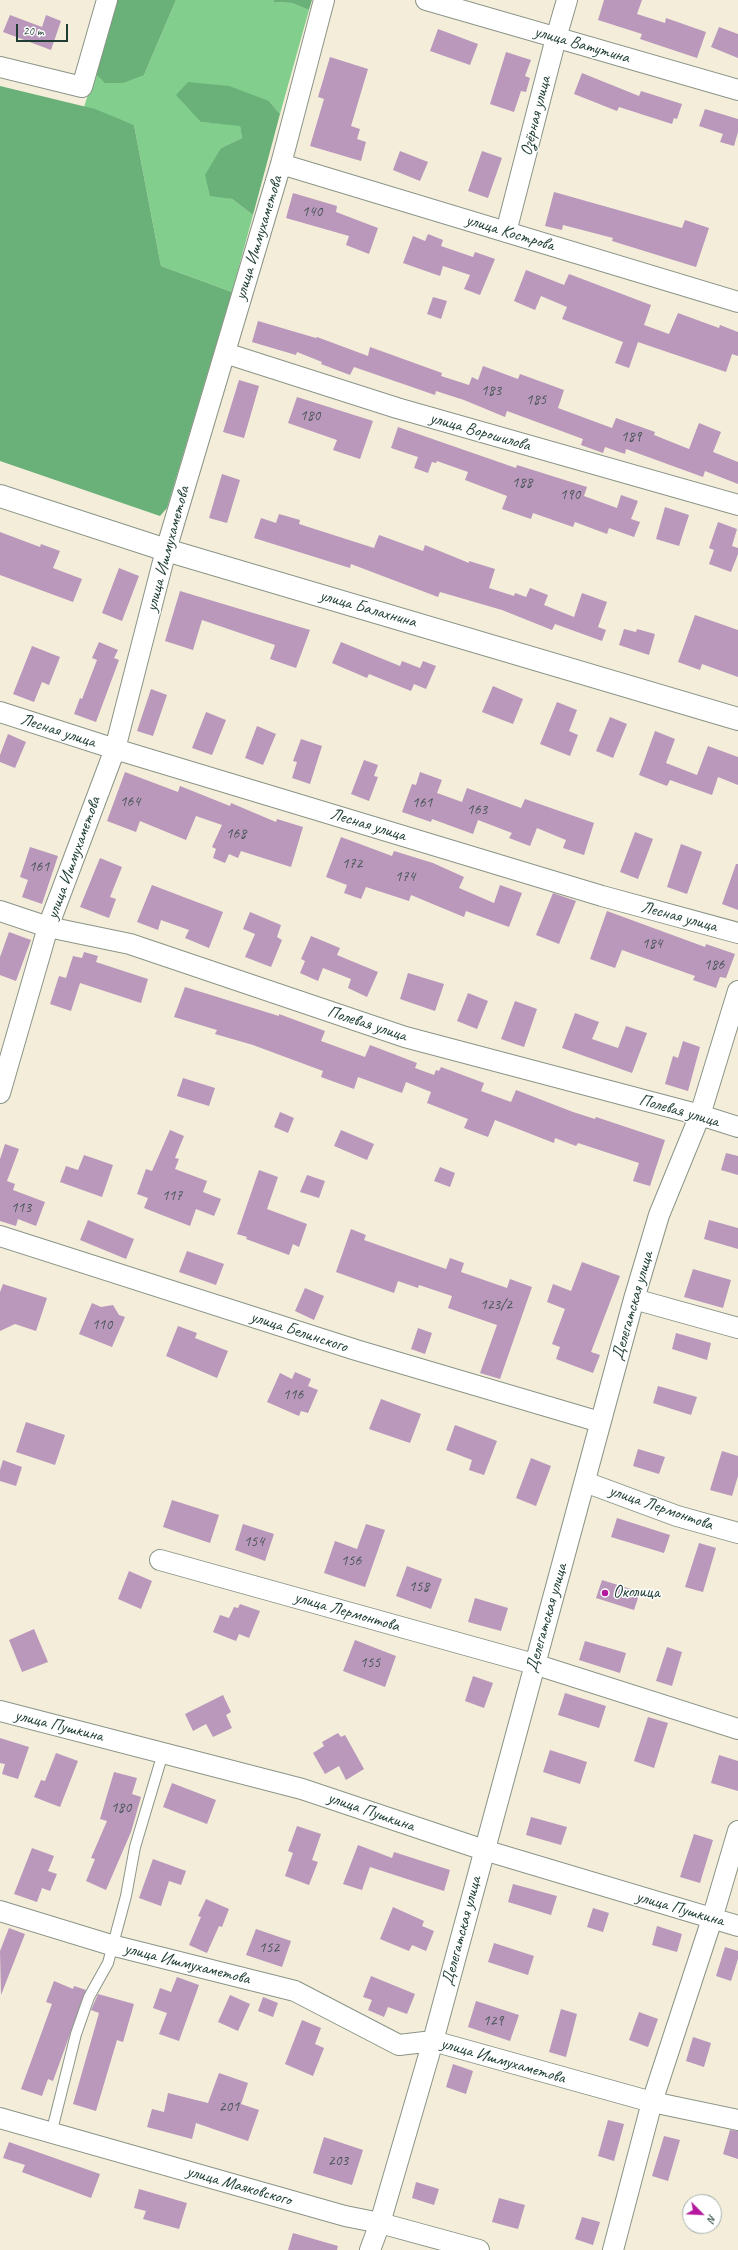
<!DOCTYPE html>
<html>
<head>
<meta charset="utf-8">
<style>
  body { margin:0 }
  #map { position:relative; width:738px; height:2250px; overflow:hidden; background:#f4edda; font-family:Caveat,sans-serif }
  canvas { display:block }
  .north { position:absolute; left:682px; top:2194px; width:40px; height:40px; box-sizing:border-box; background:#fff; border:1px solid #a5b1ae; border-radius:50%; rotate:114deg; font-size:11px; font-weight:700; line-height:16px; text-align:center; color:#1f3d34 }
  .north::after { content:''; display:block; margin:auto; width:14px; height:18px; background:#b5179e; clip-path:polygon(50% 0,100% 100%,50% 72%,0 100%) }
  .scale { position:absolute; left:16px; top:24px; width:52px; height:18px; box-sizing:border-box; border:2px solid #1f3d34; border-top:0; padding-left:5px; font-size:12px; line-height:14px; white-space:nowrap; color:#1f3d34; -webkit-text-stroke:3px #fff; paint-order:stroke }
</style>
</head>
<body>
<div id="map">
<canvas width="738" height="2250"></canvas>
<div class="north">N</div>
<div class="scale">20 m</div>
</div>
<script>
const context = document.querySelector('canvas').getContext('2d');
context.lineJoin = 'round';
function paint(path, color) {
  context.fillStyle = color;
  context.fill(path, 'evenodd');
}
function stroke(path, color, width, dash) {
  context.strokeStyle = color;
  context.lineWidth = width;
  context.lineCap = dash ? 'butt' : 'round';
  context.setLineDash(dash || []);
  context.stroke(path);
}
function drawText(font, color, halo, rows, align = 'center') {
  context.font = font + ' Caveat,sans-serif';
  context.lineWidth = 3;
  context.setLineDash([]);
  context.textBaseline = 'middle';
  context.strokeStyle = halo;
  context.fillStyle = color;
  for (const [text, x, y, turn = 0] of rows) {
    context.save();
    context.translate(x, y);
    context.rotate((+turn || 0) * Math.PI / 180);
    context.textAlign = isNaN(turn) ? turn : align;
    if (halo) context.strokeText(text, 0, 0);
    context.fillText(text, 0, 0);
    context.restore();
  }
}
paint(new Path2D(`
  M176,0H274L275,2L292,3L309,10L280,114L269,101L201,122L240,125L242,138L221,148L210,195L232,199L253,215L232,292L161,266L134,125L84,107L95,73L144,75Z`), '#82ce8d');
paint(new Path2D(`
  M116,0H176L144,75L123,83H105L95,73Z
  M274,0H312L309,10L292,3L274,2Z
  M188,82L229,86L269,101L280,114L253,215L232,199L210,196L205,175L221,148L242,138L240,126L201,122L176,95Z
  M0,86L95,109L134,125L161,266L232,292L167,508L160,516L0,461Z`), '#69b178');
paint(new Path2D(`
  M604,0H642L637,14L665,23L666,18L706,32L697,58L640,39L642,34L598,20Z
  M10,15L42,27L46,15L61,21L51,50L3,32Z
  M719,27L738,34V58L711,47Z
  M438,29L478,44L470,65L430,51Z
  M506,52L531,60L525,76L530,78L526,92L521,91L514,112L490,104Z
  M330,57L368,69L351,126L360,129L357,139L366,142L361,161L310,146L324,99L318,97Z
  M582,73L639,96L641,91L682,104L677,119L674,118L672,124L619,107L617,111L574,94Z
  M705,109L738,119V132L734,146L720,142L723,134L699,126Z
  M400,151L428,162L420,181L393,170Z
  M482,151L502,158L488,198L468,191Z
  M554,192L682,228L685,220L709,228L696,267L612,241L613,238L563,225L562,230L545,226Z
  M293,193L337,206L336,212L378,228L369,254L346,245L349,236L286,218Z
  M428,234L443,240L441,246L473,257L475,252L495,259L480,295L464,289L470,275L443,266L440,276L403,263L413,236L425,241Z
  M526,270L564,285L569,274L651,305L644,325L669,334L678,313L719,328L720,325L738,332V356L732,354L726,372L638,342L629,368L615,363L623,342L562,319L567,307L541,296L535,310L514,301Z
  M433,297L447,301L441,319L427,314Z
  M258,321L316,338L317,337L368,356L370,347L442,373L441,376L469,385L472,377L478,380L483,366L518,379L520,374L564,390L558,408L612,428L616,418L655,432L654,435L689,449L699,423L721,432L713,452L738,462V484L705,471L703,477L626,449L625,454L605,447L603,453L581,445L583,439L507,411L505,417L464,400L436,391L435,395L354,367L350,375L321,364L322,362L297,352L296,355L252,342Z
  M239,380L259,386L244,438L223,432Z
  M297,397L373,421L360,459L333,450L337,440L288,423Z
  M398,427L516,468L517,465L587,487L584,496L617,508L621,495L638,501L631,519L640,522L634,537L609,528L607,534L575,522L573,527L533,513L531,519L502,509L507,496L465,480L468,472L437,461L436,463L432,462L428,473L414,468L418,457L391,448Z
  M222,474L240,480L227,523L209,518Z
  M665,507L689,515L679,546L656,539Z
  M279,514L300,520L299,524L374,548L379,535L423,551L425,545L469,563V561L495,569L489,588L514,596L515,593L526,597L530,588L548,595L544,605L574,617L582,593L607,602L598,627L606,630L602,641L555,624L552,630L502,610L440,592L438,597L351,564L350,568L254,538L261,518L276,523Z
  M718,522L737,529L732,546L738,548V554L731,572L709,564L714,550L709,548Z
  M0,532L40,547L41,544L60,551L53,568L82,579L73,602L0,575Z
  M119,568L139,576L122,621L102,613Z
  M180,591L310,630L296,668L270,659L275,645L202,620L193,650L165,641Z
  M695,615L738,630V677L702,664L700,670L678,662Z
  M624,629L636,632L637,629L655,634L649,655L619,645Z
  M99,642L118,650L114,658L119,660L96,722L74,714L80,698L82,699L97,660L92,658Z
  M341,642L400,666L402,661L420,668L423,661L436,666L426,689L414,684L411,691L369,674L367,678L332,663Z
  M32,646L60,657L49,685L42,682L34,702L13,694Z
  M493,686L523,699L513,724L482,712Z
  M151,689L167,695L153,736L137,731Z
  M557,702L577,710L569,731L578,735L570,756L540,744Z
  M206,712L226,720L212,755L192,748Z
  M610,717L627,724L613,758L596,751Z
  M257,726L276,734L263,765L245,758Z
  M655,731L675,739L666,763L697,775L708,746L738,757V785L718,777L712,795L670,780L667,786L639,775Z
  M8,734L26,742L15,768L0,762V755Z
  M301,739L322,746L310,784L292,778L297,762L293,761Z
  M364,760L378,765L374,776L378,777L369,801L351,794Z
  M125,772L178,792L180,786L230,806L231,803L276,822L277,819L303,827L291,867L241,851L238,858L229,854L225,863L213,858L216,849L212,847L222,825L196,816L186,840L140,821L136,832L107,821Z
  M420,772L442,780L437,793L462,802L467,788L521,808L525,799L594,823L584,855L563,848L566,840L537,828L530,846L509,838L512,833L478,820L473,834L432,819L431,822L402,812L412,784L416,785Z
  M635,832L653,839L638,879L620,872Z
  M341,837L392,856L394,851L433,863L464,877L459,888L494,903L500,885L522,893L509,927L466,911L464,917L411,895L409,901L366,887L361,899L344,893L347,885L326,877Z
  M681,844L702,852L687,894L667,887Z
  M30,847L58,856L42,904L22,897L28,880L20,877Z
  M100,858L122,867L110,897L116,899L109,918L80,907Z
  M736,864H738V910L722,904Z
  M152,885L223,912L209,948L185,938L189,930L161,920L158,930L137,922Z
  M553,893L576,901L559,944L536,935Z
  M607,911L705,947L706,944L735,954L726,978L720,977L716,988L693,980L695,976L622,950L615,968L590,959Z
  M250,912L281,925L277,937L282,940L271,967L245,957L255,934L243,929Z
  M9,932L31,940L16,981L0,975V957Z
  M311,936L340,948L337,955L378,972L367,997L348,988L351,979L323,968L318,981L300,973L305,961L301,959Z
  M84,952L98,956L96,962L148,979L141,1003L80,983L71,1011L50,1004L59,976L66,978L73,956L82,958Z
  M408,973L444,984L435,1011L400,999Z
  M185,987L279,1016V1014L325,1031L321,1041L365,1057L370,1045L417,1063L415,1068L434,1075L436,1070L439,1071L441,1067L484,1083L481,1091L511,1102L516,1090L573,1112L595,1119L596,1117L665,1140L650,1186L633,1181L639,1163L578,1143L576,1146L555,1138L554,1143L495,1120L488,1137L464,1128L468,1119L427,1103L431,1092L406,1082L402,1093L358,1077L354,1089L321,1077L323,1071L253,1045L215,1034L217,1030L174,1017Z
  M468,993L488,1001L477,1029L457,1021Z
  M515,1001L537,1009L524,1047L501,1039Z
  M575,1013L599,1022L592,1039L618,1048L626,1026L647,1033L632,1073L562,1048Z
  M683,1041L700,1047L688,1091L665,1084L673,1056L678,1058Z
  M183,1078L215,1088L209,1106L177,1096Z
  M280,1112L294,1118L288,1133L274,1127Z
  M170,1130L184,1136L175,1158L179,1159L175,1169L207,1181L203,1192L221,1199L214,1216L196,1209L190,1226L144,1208L148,1198L137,1194L146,1169L152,1171Z
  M341,1130L374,1144L367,1160L334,1146Z
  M5,1144L19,1149L7,1181L15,1184L13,1190L45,1202L36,1226L18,1219L16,1226L0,1221V1159Z
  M726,1153L738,1156V1175L721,1170Z
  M84,1155L113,1165L102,1197L60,1182L66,1166L78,1170Z
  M440,1167L455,1173L450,1187L434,1181Z
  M259,1170L278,1177L267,1209L307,1224L299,1247L293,1244L289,1255L246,1239L247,1237L237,1234Z
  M307,1175L325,1181L319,1198L300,1192Z
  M88,1220L134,1239L126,1259L80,1240Z
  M709,1220L738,1228V1249L704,1239Z
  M351,1229L366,1235L364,1240L446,1269L450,1258L464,1263L461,1272L507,1288L510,1279L532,1287L500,1379L480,1373L497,1325L448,1308L452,1296L419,1285L418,1288L398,1281L394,1293L336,1272Z
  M187,1251L224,1264L216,1285L179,1272Z
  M582,1262L620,1276L591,1352L600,1355L593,1373L556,1359L560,1347L552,1344L565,1309L547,1302L553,1284L571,1291Z
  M693,1269L731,1280L723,1308L684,1297Z
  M3,1284L47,1298L36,1331L15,1324L0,1331V1292Z
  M305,1288L324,1296L314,1320L295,1311Z
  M92,1303L101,1307L113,1305L119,1315L125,1317L112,1347L79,1334Z
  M178,1326L197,1333L195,1338L228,1351L217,1378L166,1356Z
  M418,1328L432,1333L425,1354L411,1349Z
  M676,1333L711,1343L707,1360L672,1349Z
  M295,1372L311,1379L308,1386L318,1390L308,1413L301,1411L299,1416L267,1402L280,1373L292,1379Z
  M658,1386L697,1397L691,1415L653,1403Z
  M381,1399L421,1414L410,1443L369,1429Z
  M26,1422L65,1435L55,1465L16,1452Z
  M455,1425L497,1441L484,1475L469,1470L472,1460L446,1450Z
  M638,1449L665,1457L659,1474L633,1466Z
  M722,1451L738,1456V1476L732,1496L710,1490Z
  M531,1458L551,1466L536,1506L516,1498Z
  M3,1460L22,1467L16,1486L0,1481V1470Z
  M172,1500L219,1515L210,1543L163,1527Z
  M617,1518L670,1535L664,1553L611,1537Z
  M243,1524L274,1534L265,1561L235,1550Z
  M366,1524L385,1530L365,1587L324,1573L335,1541L357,1549Z
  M699,1543L716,1548L703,1592L685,1587Z
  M407,1566L442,1579L431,1609L396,1596Z
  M129,1571L152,1581L141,1609L118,1599Z
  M602,1580L640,1592L634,1610L596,1598Z
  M475,1598L508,1608L501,1631L468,1622Z
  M240,1604L260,1611L249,1638L239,1634L236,1641L213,1632L220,1615L229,1618L234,1607L238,1608Z
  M34,1629L48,1662L22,1672L9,1640Z
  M355,1640L396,1656L385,1687L343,1671Z
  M585,1641L626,1653L620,1673L579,1660Z
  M667,1647L682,1652L672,1686L656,1681Z
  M473,1676L493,1683L484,1708L465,1701Z
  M565,1693L606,1706L599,1728L558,1715Z
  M223,1695L231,1712L226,1715L232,1728L213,1737L206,1724L193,1731L185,1714Z
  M648,1717L668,1723L654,1768L634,1761Z
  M338,1733L341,1737L345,1735L364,1769L346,1780L339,1766L325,1774L313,1753L324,1746L322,1742Z
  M0,1738L29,1747L18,1779L2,1774L5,1764L0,1763Z
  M550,1750L587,1762L580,1784L543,1772Z
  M56,1753L78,1761L60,1807L34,1797L41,1780L45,1781Z
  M719,1755L738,1761V1791L711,1783Z
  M114,1772L137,1778L132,1794L141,1797L131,1832L106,1890L86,1881L95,1859L91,1858L107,1821L100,1819Z
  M172,1783L216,1800L207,1824L163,1807Z
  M531,1817L567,1827L561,1845L526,1835Z
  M297,1826L321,1834L312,1860L318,1862L309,1885L285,1876L293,1853L288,1851Z
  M694,1834L713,1840L700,1883L680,1877Z
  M358,1845L392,1858L394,1852L450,1870L444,1891L370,1867L362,1890L343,1884Z
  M32,1848L54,1856L48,1871L57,1874L50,1891L42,1888L37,1902L14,1894Z
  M153,1859L186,1871L181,1885L169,1881L161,1906L139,1898Z
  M513,1884L557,1896L551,1915L508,1902Z
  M206,1899L229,1909L222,1927L219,1926L207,1953L189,1945L201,1917L198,1916Z
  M393,1907L424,1921L422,1926L434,1931L426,1951L412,1945L409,1951L380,1939Z
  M593,1908L609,1913L603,1932L587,1927Z
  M657,1926L682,1934L677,1952L652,1945Z
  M9,1928L25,1934L1,1995L0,1951Z
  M256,1929L291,1941L282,1967L246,1955Z
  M494,1943L534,1956L528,1975L488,1962Z
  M725,1947L738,1951V1959L731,1981L716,1976Z
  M371,1976L415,1994L407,2014L388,2007L384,2017L368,2010L372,2000L363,1997Z
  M177,1977L199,1985L179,2041L159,2034L167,2013L153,2008L160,1988L171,1992Z
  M54,1981L73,1989L74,1986L86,1990L53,2081L48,2079L42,2096L21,2089L52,2004L46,2002Z
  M98,1994L134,2004L123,2042L117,2040L96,2111L73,2104L99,2013L91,2010Z
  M230,1995L250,2004L238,2031L218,2022Z
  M263,1997L278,2003L273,2017L258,2011Z
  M476,2001L519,2015L510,2041L468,2027Z
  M561,2009L577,2014L566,2057L549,2052Z
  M639,2012L658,2019L648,2047L629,2040Z
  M302,2020L321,2028L315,2044L324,2048L313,2076L285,2064Z
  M693,2037L711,2043L704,2067L686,2061Z
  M453,2064L473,2071L466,2094L446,2087Z
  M219,2073L248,2083L241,2104L259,2110L248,2141L196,2123L192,2139L147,2127L152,2109L164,2112L168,2093L208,2103Z
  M608,2120L624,2124L614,2161L598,2156Z
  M730,2130L738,2131V2159L723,2154Z
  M664,2136L680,2140L668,2181L652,2176Z
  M324,2137L363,2150L352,2185L313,2173Z
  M9,2142L100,2174L91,2198L22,2172L25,2165L3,2158Z
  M416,2182L439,2189L434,2205L412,2198Z
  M139,2189L187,2203L179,2229L143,2219L146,2211L134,2208Z
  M499,2198L525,2205L518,2229L492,2222Z
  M582,2217L600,2222L593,2245L575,2239Z
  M293,2233L338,2246L337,2250H288Z`), '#b998bb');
const lane = new Path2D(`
  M51,2134L76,2034L89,1997L108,1963L126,1896L135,1847L163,1753`);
const street = new Path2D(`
  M426,0L738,90
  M0,67L82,87L107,0
  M281,164L738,302
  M506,232L556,38L567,0
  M225,353L397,408L738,505
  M0,712L115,749L602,896L738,933
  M0,911L48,927L130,944L405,1037L700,1115L738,1127
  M0,1093L48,927L115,749L166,550L281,164L324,0
  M0,1236L356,1350L600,1422
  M634,1299L738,1328
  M585,1482L677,1516L738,1533
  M160,1560L534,1664L738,1729
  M0,1711L302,1789L484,1850L738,1926
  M0,1911L111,1945L295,1991L399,2045L433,2041L652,2102L738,2120
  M0,2118L345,2216L380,2223L479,2250
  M370,2250L380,2223L433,2041L634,1299L659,1215L700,1115L738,991
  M613,2250L652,2102L712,1919L738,1831`);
const secondary = new Path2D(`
  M0,496L166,550L738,719`);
stroke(lane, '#8a9587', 12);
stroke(street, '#8a9587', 22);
stroke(secondary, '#8a9587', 24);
stroke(lane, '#fff', 10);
stroke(street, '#fff', 20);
stroke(secondary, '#fff', 22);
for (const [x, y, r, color] of [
  [605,1593,4,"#b5179e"]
]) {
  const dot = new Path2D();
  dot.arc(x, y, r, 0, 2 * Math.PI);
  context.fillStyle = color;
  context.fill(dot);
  stroke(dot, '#fff', 1.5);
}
drawText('15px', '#465456', null, [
  ["140",312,212],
  ["183",491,391],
  ["185",536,400],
  ["180",310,416],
  ["189",631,437],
  ["188",522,483],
  ["190",570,495],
  ["164",130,802],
  ["161",422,803],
  ["163",477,810],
  ["168",236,834],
  ["172",352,864],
  ["161",39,867],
  ["174",405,877],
  ["184",652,944],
  ["186",714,965],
  ["117",172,1196],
  ["113",21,1208],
  ["123/2",496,1305],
  ["110",102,1325],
  ["116",293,1395],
  ["154",254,1542],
  ["156",351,1561],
  ["158",419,1587],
  ["155",370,1663],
  ["180",121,1808],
  ["152",269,1948],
  ["129",493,2021],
  ["201",229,2107],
  ["203",338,2161]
]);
drawText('17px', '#1f3d34', '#fff', [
  ["улица Ватутина",582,45,16],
  ["Озёрная улица",536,116,-76],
  ["улица Кострова",510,233,17],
  ["улица Ишмухаметова",259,238,-73],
  ["улица Ворошилова",480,432,16],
  ["улица Ишмухаметова",168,549,-75],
  ["улица Балахнина",368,609,16],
  ["Лесная улица",58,731,18],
  ["Лесная улица",368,825,17],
  ["улица Ишмухаметова",74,858,-70],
  ["Лесная улица",679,917,15],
  ["Полевая улица",367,1024,18],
  ["Полевая улица",679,1111,16],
  ["Делегатская улица",633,1306,-74],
  ["улица Белинского",299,1332,18],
  ["улица Лермонтова",661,1508,19],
  ["улица Лермонтова",347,1612,16],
  ["Делегатская улица",547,1618,-74],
  ["улица Пушкина",59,1726,14],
  ["улица Пушкина",371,1812,19],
  ["улица Пушкина",680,1909,16],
  ["Делегатская улица",462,1931,-75],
  ["улица Ишмухаметова",187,1964,14],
  ["улица Ишмухаметова",503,2061,16],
  ["улица Маяковского",239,2186,16]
]);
drawText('17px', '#1f3d34', '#fff', [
  ["Околица",613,1593]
], 'left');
</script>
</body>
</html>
